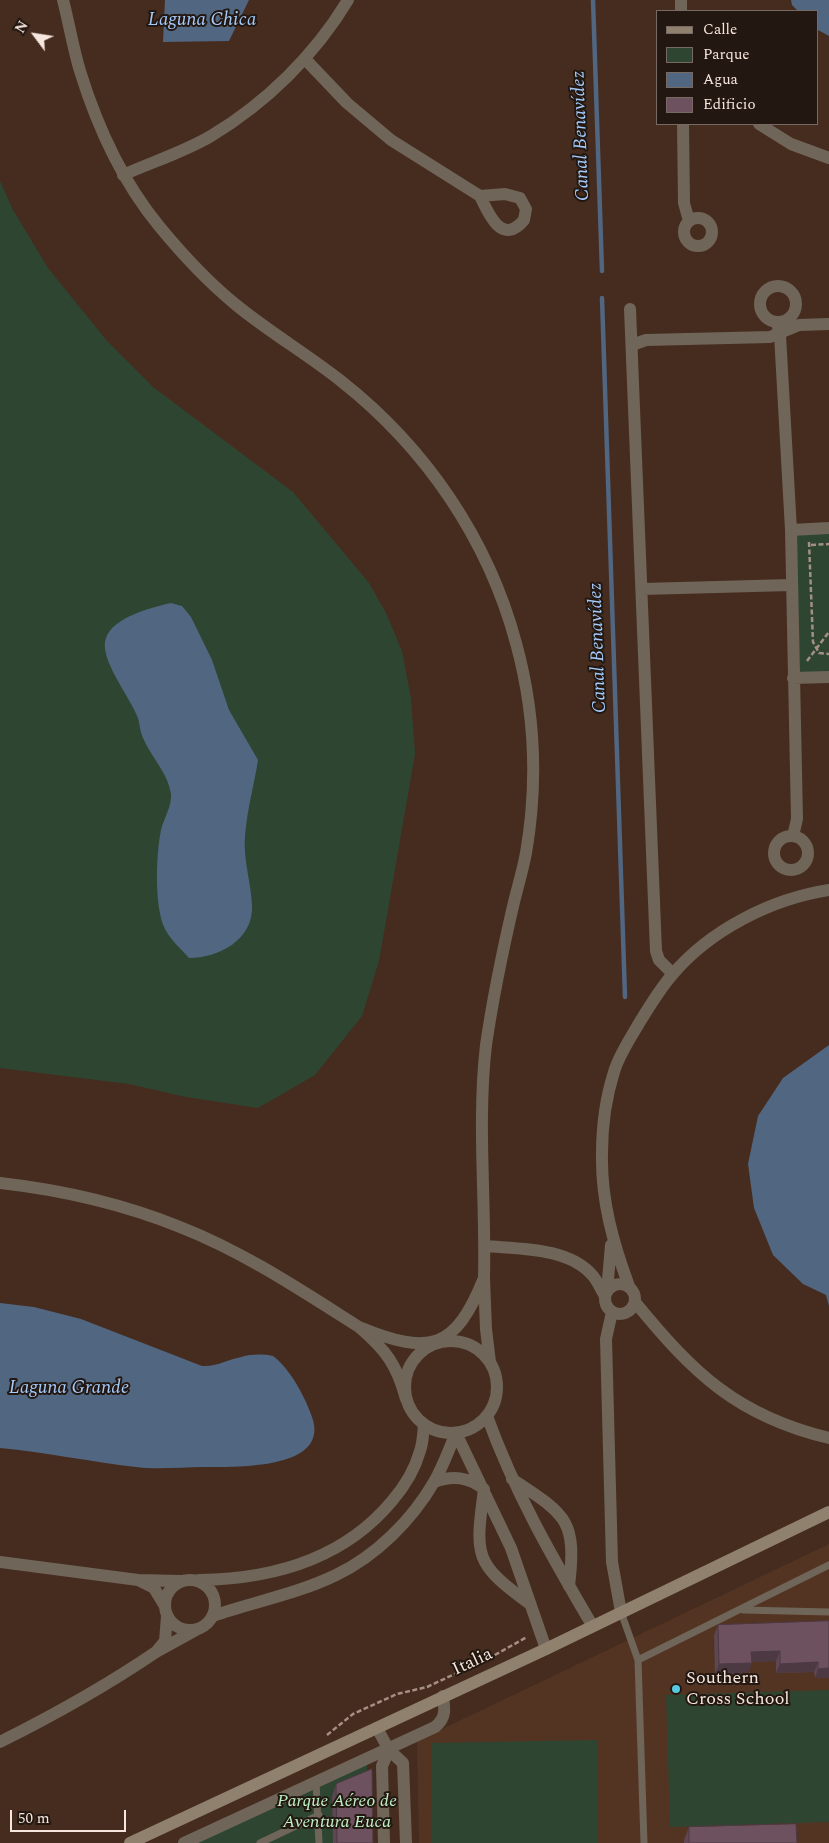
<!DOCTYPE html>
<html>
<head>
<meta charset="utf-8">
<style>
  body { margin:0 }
  #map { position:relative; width:829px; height:1843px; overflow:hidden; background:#452c1e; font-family:Spectral,serif }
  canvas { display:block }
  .legend { position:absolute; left:656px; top:10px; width:162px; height:115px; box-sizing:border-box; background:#231811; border:1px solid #786a63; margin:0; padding:6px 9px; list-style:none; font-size:15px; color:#f7e6dd }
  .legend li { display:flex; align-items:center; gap:10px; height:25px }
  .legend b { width:25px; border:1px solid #786a63 }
  .north { position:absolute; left:10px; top:10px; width:50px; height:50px; -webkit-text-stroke:4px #231811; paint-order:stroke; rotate:301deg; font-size:14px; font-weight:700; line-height:20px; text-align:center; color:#f7e6dd }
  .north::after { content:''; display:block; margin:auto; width:18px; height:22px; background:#f7e6dd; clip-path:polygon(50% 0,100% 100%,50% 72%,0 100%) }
  .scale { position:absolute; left:10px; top:1810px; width:116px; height:22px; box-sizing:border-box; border:2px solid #f7e6dd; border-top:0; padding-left:6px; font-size:15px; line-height:18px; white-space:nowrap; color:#f7e6dd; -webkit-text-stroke:4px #231811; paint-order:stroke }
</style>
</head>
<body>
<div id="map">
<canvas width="829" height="1843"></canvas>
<ul class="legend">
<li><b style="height:6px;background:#90816e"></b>Calle</li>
<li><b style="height:14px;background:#2e4631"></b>Parque</li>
<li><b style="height:14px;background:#516681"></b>Agua</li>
<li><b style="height:14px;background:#6d515f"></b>Edificio</li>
</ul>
<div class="north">N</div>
<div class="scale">50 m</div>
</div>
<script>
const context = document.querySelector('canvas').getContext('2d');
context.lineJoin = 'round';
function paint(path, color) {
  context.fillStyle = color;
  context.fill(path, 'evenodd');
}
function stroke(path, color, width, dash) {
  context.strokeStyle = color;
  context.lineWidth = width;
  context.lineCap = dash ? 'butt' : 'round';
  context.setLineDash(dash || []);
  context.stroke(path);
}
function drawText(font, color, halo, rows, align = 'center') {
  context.font = font + ' Spectral,serif';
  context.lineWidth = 4;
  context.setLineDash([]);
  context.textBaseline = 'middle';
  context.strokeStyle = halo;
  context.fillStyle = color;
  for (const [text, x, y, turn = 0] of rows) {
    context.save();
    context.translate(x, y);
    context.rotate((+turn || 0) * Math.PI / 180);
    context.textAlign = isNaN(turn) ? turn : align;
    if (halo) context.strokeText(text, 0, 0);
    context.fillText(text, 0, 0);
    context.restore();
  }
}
paint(new Path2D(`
  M829,1544V1843H419L417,1741Z`), '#533422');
paint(new Path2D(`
  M0,181L13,210L48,268L107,341L153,387L293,492L369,583L386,613L402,651L411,699L415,754L379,961L362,1016L315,1075L258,1108L186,1097L129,1084L0,1068Z
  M829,528V677L793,678L791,530Z
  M829,1690V1822L670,1827L666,1695Z
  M597,1740L598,1843H432L431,1743Z
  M367,1764L368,1843H196Z`), '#2e4631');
paint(new Path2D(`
  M165,0H249L229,41L163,42Z
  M791,0H829V36L818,30V11H798L792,5Z
  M171,603L182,606L191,617L212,660L229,710L258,760C254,785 247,810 245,836C243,859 251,882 252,905C254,940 218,958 189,958C181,949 170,939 165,929C154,907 156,854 161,830C164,818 172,806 171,794C168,773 152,758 144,740C140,733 140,725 138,718C131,698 98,658 106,638C113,617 153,607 171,603Z
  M829,1045V1306L826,1295L803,1284L773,1255L754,1208L748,1164L758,1116L783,1078Z
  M0,1303L34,1307L81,1319L202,1366C216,1367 227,1360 241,1357C252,1354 262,1354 273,1356C290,1368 307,1400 313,1420C327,1470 234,1467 204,1467C182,1467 158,1470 136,1467C91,1462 45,1452 0,1448Z`), '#516681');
stroke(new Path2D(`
  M593,0L602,271
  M602,298L625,997`), '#516681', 4.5);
stroke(new Path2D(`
  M809,542L813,642L819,653L829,654
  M811,545L829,544
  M807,661L829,632
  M327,1735L353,1714L397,1694L427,1687L493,1656L527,1637`), '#a48f84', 2.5, [5, 2.5]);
stroke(new Path2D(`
  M743,1610L829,1612
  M621,1612L638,1660L644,1843
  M638,1660L829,1565
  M316,1782L319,1843
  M260,1843L319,1815`), '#6f6559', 7);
stroke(new Path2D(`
  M63,0C69,23 73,48 80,71C97,126 122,181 159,226C182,254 207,281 235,304C269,332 307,354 341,381C426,448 488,539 516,643C535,712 538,783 526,853C523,869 518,886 514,902C503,949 493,997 486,1045C477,1122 486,1201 484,1278
  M681,0V11
  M305,59L347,103L391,140L480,196
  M683,124L684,203L689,221
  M759,124L791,144L829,158
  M123,175C152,162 184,152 211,136C266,103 315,55 348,0
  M505,194L520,198L526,209L524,220C502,246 489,215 480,196Z
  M684 232a14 14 0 1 1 28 0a14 14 0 1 1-28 0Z
  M760 304a18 18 0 1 1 36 0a18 18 0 1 1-36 0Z
  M630,309L656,951L659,960L673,974
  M777,323L780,335L791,530L797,819L793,836
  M632,345L646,340L770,337L799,325L829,324
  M791,530L829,528
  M642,589L791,585
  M793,678L829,677
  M774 853a17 17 0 1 1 34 0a17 17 0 1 1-34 0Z
  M0,1183C62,1190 123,1204 180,1227C244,1252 302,1291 359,1327
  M485,1246C519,1249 569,1247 593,1276C598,1282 601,1290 605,1296
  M605 1299a15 15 0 1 1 30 0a15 15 0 1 1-30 0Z
  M629,1286C613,1243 601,1200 602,1154C602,1127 606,1097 614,1072C619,1055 630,1039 638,1025C649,1007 659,990 672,975C710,930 771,899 829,890
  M607,1291L611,1245
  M635,1302C693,1373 737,1416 829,1438
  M612,1312L606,1339L612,1562L621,1612
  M405 1387a46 46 0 1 1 92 0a46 46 0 1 1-92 0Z
  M406,1399C397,1365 386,1350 359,1327C430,1356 455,1350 484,1278L486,1329L490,1362
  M487,1416C514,1491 552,1557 592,1625
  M512,1479C566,1515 577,1519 569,1586
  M434,1482C453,1475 468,1477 484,1489C475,1557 474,1563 530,1604
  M0,1562L138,1580
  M165 1605a25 25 0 1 1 50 0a25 25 0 1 1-50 0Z
  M199,1580C273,1579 343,1560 392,1501C404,1487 415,1469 420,1451C423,1443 423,1434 424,1425
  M165,1606L154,1588L138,1580L181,1581
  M167,1616L165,1641L156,1652L196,1630
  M213,1616C253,1602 297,1594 336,1575C376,1556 412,1520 434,1482C443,1467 449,1449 456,1433L511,1548L546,1649
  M377,1728L389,1750L403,1763L406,1843
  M0,1742C54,1715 106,1686 156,1652
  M184,1843L435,1727C446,1718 445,1710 443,1696
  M384,1843L382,1766L389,1750`), '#6f6559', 12);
stroke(new Path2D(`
  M130,1843L546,1649L829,1512`), '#90816e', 12);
paint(new Path2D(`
  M829,1621V1678H815L814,1672L776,1673V1661L752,1662L748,1673L715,1674L714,1635L718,1625Z
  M336,1784L373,1843H333L332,1797Z
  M689,1827L797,1843H684V1840Z`), '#5e4652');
paint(new Path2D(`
  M780,1651L776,1661L748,1662L751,1652Z
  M818,1662L814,1672L776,1673L780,1664Z
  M752,1663L748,1673L715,1674L719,1664Z
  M829,1668V1678H815L818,1669Z`), '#4c3942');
const building = new Path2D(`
  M829,1621V1668L818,1669V1662L780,1664V1651L751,1652L752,1663L719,1664L718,1625Z
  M372,1769L373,1843H337L336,1784Z
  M796,1824L797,1843H689V1827Z`);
paint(building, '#6d515f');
stroke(building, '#4c3942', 1);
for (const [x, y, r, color] of [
  [676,1689,5,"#56c9e1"]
]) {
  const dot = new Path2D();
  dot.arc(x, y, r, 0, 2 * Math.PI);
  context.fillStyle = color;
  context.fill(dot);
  stroke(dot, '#231811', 2);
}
drawText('18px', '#f7e6dd', '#231811', [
  ["Italia",473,1663,-25]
]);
drawText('18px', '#f7e6dd', '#231811', [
  ["Southern",686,1679],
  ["Cross School",686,1700]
], 'left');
drawText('italic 18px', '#bff1c5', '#231811', [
  ["Parque Aéreo de",337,1802],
  ["Aventura Euca",337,1823]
]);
drawText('italic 19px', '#a4cafa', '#231811', [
  ["Laguna Chica",202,21],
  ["Canal Benavídez",582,136,-92],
  ["Canal Benavídez",599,648,-92],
  ["Laguna Grande",69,1389]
]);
</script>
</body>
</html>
